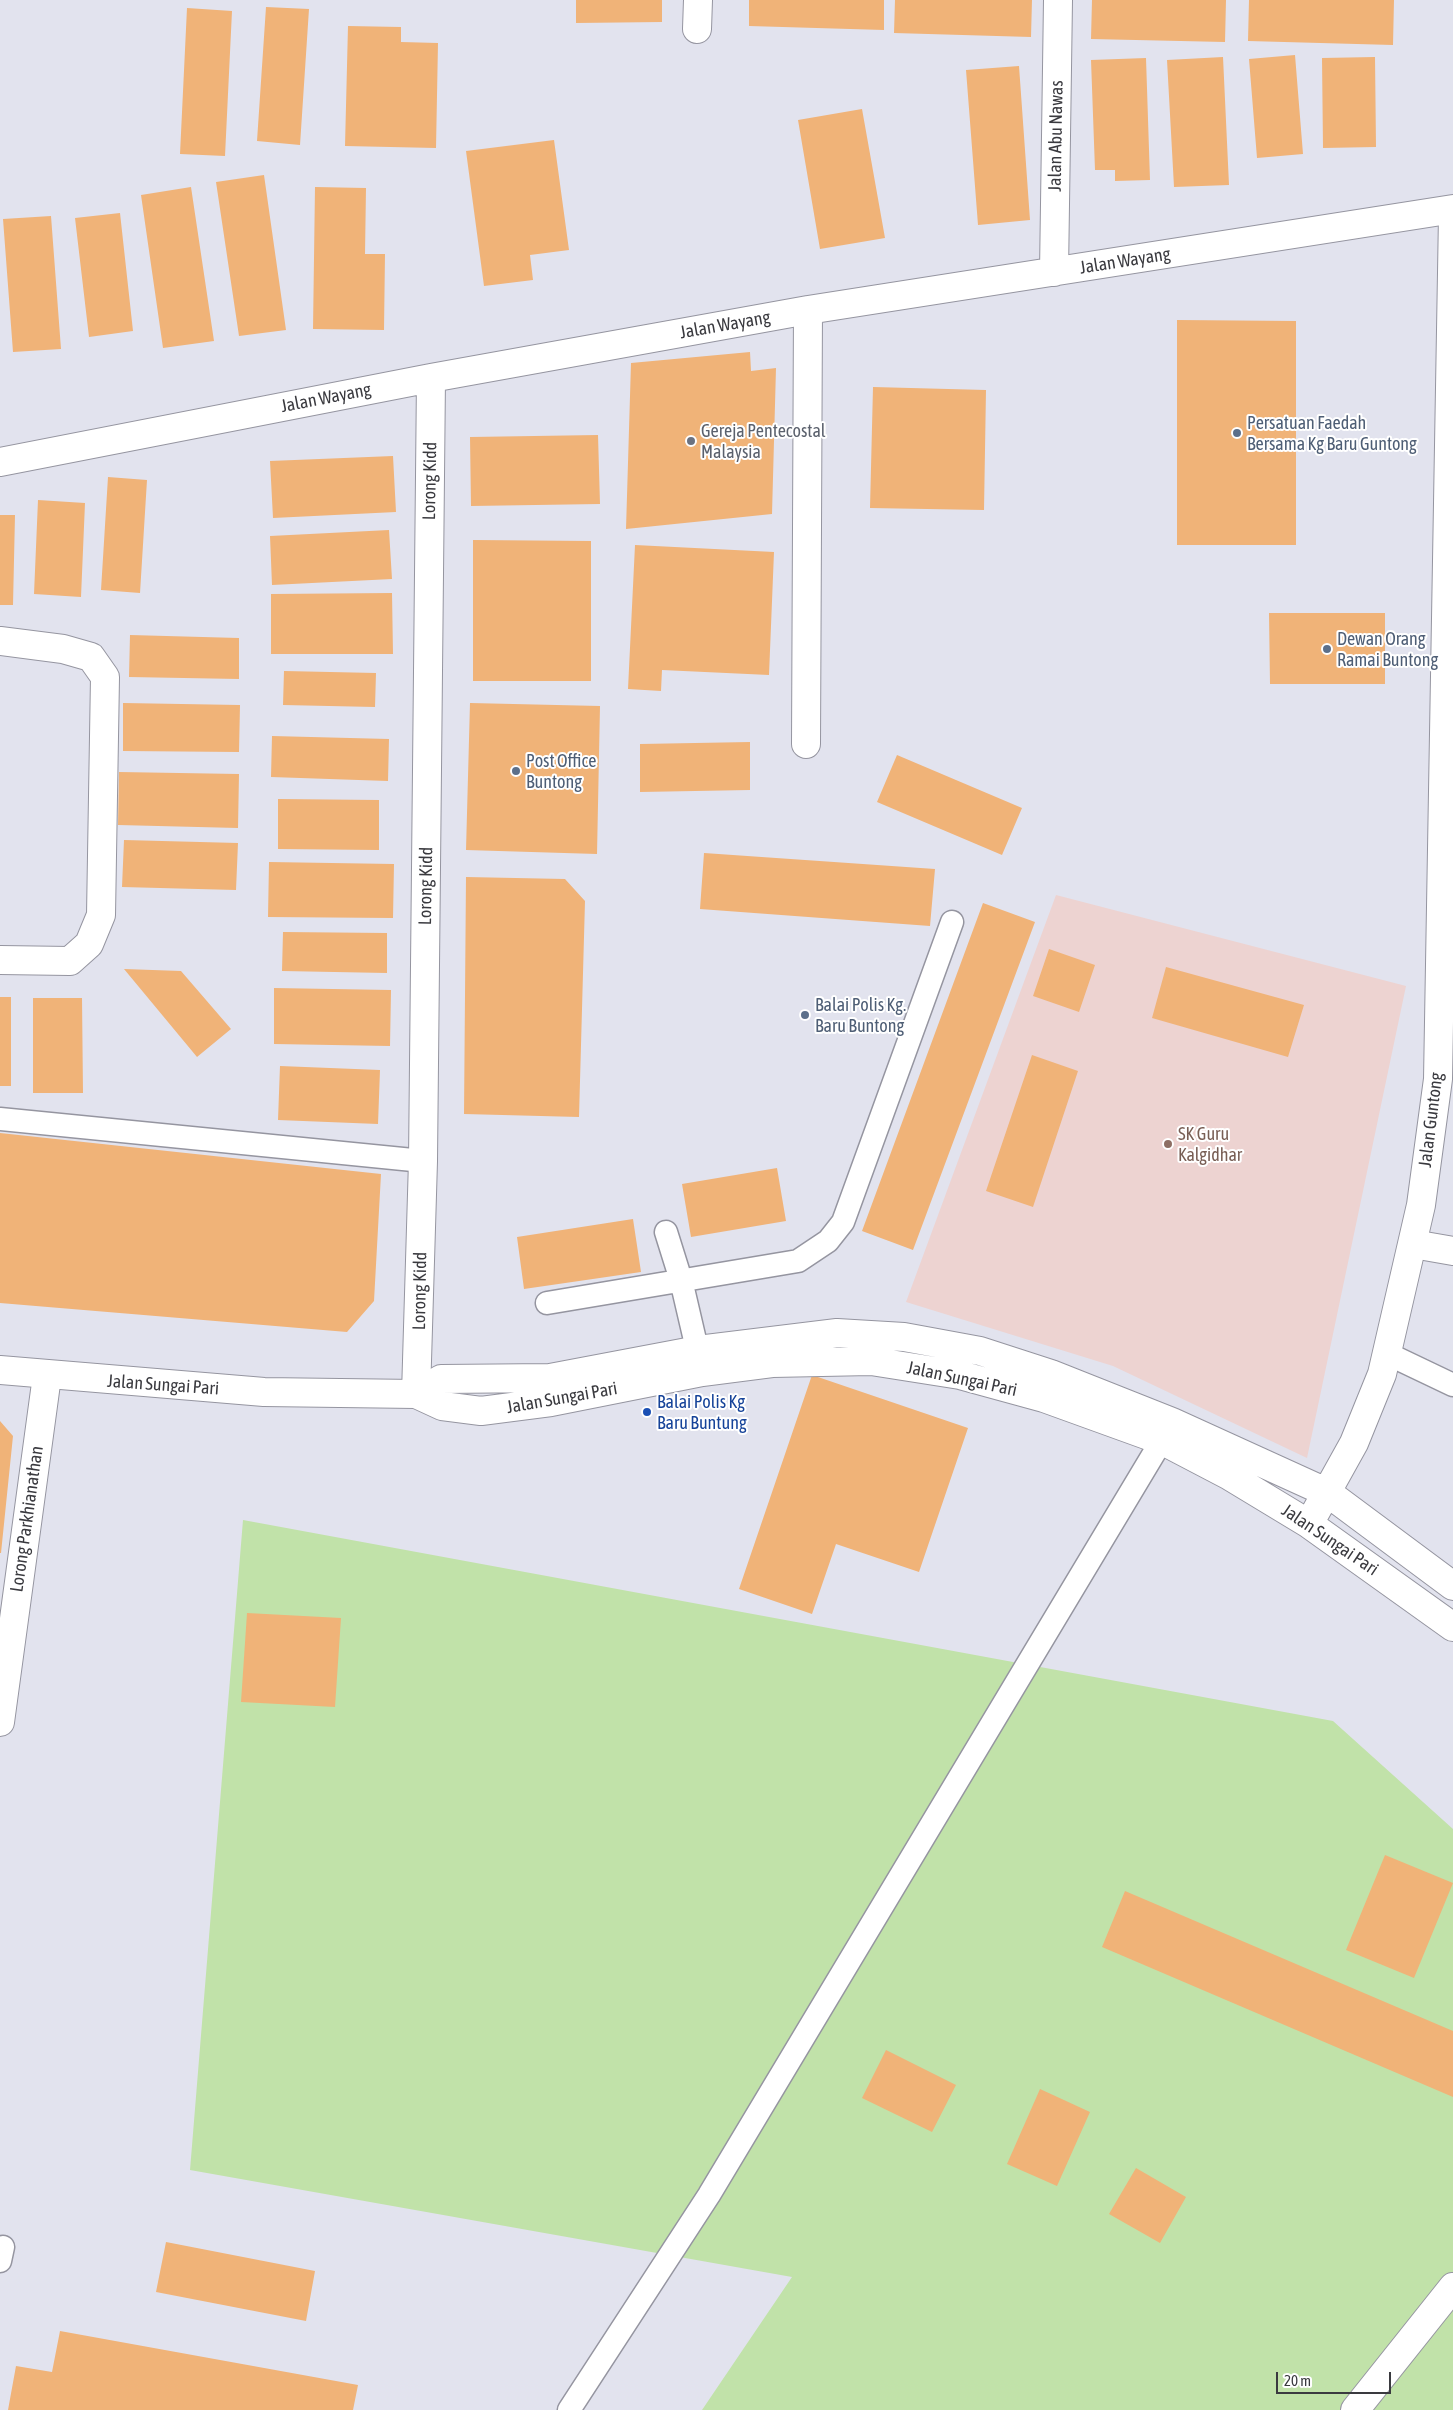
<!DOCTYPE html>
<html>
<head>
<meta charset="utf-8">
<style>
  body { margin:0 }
  #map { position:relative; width:1453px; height:2410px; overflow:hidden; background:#e2e3ee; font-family:"Asap Condensed",sans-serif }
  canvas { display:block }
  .scale { position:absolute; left:1276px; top:2372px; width:115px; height:22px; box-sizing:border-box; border:2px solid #3a3a3f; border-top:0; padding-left:6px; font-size:15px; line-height:18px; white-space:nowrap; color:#3a3a3f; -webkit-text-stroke:4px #fff; paint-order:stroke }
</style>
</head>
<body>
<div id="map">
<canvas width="1453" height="2410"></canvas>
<div class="scale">20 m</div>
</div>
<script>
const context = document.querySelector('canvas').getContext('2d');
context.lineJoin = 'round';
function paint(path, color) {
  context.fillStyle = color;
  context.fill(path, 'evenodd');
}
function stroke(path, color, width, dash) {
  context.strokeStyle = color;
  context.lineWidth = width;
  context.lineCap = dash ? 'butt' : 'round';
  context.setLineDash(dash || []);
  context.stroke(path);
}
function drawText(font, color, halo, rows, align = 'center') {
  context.font = font + ' "Asap Condensed",sans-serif';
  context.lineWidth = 4;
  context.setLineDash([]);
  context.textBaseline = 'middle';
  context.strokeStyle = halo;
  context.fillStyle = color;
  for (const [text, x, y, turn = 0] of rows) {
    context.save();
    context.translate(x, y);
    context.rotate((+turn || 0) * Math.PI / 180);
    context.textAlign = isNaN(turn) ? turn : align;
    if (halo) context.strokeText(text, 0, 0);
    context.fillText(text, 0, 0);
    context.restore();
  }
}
paint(new Path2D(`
  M1056,895L1406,986L1307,1458L1113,1366L906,1302Z`), '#edd3d1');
paint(new Path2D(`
  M243,1520L1333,1721L1453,1829V2410H702L792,2277L190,2170Z`), '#c1e2a9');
paint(new Path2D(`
  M576,0H662V22L576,23Z
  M749,0H884V30L749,26Z
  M895,0H1032L1031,37L894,33Z
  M1092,0H1226L1225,42L1091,39Z
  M1249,0H1394L1393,45L1248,41Z
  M266,7L309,9L300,145L257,141Z
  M187,8L232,11L225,156L180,154Z
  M348,26L401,27V42L438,43L436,148L345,146Z
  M1295,55L1303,154L1257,158L1249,59Z
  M1223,57L1229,185L1174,187L1167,60Z
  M1375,57L1376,147L1323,148L1322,58Z
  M1146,58L1150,180L1115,181V170H1095L1091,60Z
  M1019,66L1030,220L978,225L966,70Z
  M862,109L885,238L820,249L798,120Z
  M554,140L569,250L530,255L533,280L484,286L466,151Z
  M264,175L286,330L239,336L216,182Z
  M191,187L214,341L163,348L141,195Z
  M315,187L366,188L365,254H385L384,330L313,329Z
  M120,213L133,331L89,337L75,218Z
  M51,216L61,349L13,352L3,219Z
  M1177,320L1296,321V545H1177Z
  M750,352L751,371L776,368L772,514L626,529L631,363Z
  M873,387L986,390L984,510L870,508Z
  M598,435L600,504L471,506L470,437Z
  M393,456L396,512L273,518L270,461Z
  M108,477L147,480L140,593L101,590Z
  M38,500L85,503L81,597L34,594Z
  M0,515H15L13,605H0Z
  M389,530L392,579L272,585L270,536Z
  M473,540L591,541V681H473Z
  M635,545L774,552L769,675L662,670L661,691L628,689Z
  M392,593L393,654H271V594Z
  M1269,613H1385V684H1270Z
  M130,635L239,638V679L129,677Z
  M284,671L376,673L375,707L283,705Z
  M123,703L240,705L239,752L123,751Z
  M470,703L600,706L597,854L466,850Z
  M272,736L389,739L388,781L271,777Z
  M750,742V790L640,792V744Z
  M897,755L1022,808L1002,855L877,802Z
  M119,772L239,774L238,828L118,825Z
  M278,799L379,800V850L278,849Z
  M124,840L238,843L236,890L122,887Z
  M704,853L935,869L930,926L700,909Z
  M269,862L394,864L393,918L268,917Z
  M466,877L565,879L585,901L579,1117L464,1114Z
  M983,903L1035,922L913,1250L862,1231Z
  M283,932L387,933V973L282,971Z
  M1049,949L1095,965L1079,1012L1033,996Z
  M1166,967L1304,1005L1288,1057L1152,1018Z
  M124,969L181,971L231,1029L197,1057Z
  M274,988L391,990L390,1046L274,1044Z
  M0,997H11V1086H0Z
  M33,998H82L83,1093H33Z
  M1032,1055L1078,1071L1033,1207L986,1191Z
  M280,1066L380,1070L378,1124L278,1120Z
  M0,1133L381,1174L374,1301L347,1332L0,1303Z
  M777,1168L786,1221L691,1237L682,1184Z
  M633,1219L641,1272L524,1289L517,1237Z
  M812,1375L968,1428L919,1572L836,1544L812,1614L739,1589Z
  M0,1421L13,1436L1,1553H0Z
  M247,1613L341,1618L335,1707L241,1702Z
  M1385,1855L1453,1883L1414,1978L1346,1950Z
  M1125,1891L1453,2031V2097L1102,1947Z
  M886,2050L956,2085L932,2132L862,2098Z
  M1040,2089L1090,2112L1057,2186L1007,2164Z
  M1136,2168L1186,2197L1160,2243L1109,2214Z
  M166,2242L315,2271L306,2321L156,2292Z
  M60,2331L358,2385L353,2410H8L16,2366L52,2372Z`), '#f0b378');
const lane = new Path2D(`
  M0,1119L423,1161
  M666,1232L681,1280L701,1366
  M547,1303L798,1261L828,1241L843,1222L952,922
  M1388,1354L1453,1385
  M0,2261L3,2247
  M569,2410L709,2195L1171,1425`);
const street = new Path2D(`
  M697,29L698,0
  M1054,272L1058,0
  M0,462L431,378L808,310L1453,209
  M0,641L63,649L91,657L105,677L101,915L89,944L70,961L0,960
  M806,744L808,310
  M1413,1244L1453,1251
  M416,1394L423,1161L431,378
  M0,1722L47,1376
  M1355,2410L1453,2287`);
const secondary = new Path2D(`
  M0,1370L264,1392L416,1394L442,1406L481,1411L551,1402L702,1372L772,1363L871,1361L960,1375L1044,1398L1163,1441L1228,1475L1309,1524L1453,1627
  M416,1394L441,1379L550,1378L698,1350L837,1333L904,1337L980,1351L1051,1374L1172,1422L1328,1493L1453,1586
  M1309,1524L1354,1443L1382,1374L1421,1205L1438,1079L1453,215`);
stroke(lane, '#9595a0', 25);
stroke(street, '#9595a0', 30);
stroke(secondary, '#9595a0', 30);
stroke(lane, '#fff', 22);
stroke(street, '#fff', 28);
stroke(secondary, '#fff', 28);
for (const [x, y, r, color] of [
  [1237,433,5,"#5c6f8a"],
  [691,441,5,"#6b7280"],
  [1327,649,5,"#5c6f8a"],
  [516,771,5,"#5c6f8a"],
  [805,1015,5,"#5c6f8a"],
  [1168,1144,5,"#8d6e63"],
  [647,1412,5,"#1a4fb4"]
]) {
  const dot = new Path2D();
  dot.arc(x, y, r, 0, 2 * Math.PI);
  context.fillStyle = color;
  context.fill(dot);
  stroke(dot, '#fff', 2);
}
drawText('18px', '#3a3a3f', '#fff', [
  ["Jalan Abu Nawas",1056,136,-89],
  ["Jalan Wayang",1125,261,-9],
  ["Jalan Wayang",725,325,-10],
  ["Jalan Wayang",326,398,-11],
  ["Lorong Kidd",430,481,-89],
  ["Lorong Kidd",426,886,-89],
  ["Jalan Guntong",1431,1120,-83],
  ["Lorong Kidd",420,1291,-89],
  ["Jalan Sungai Pari",962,1379,12],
  ["Jalan Sungai Pari",163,1385,4],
  ["Jalan Sungai Pari",562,1398,-10],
  ["Lorong Parkhianathan",27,1519,-82],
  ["Jalan Sungai Pari",1330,1540,34]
]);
drawText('18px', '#4e5e75', '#fff', [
  ["Persatuan Faedah",1247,423],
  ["Bersama Kg Baru Guntong",1247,444],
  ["Dewan Orang",1337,639],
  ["Ramai Buntong",1337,660],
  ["Post Office",526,761],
  ["Buntong",526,782],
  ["Balai Polis Kg.",815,1005],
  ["Baru Buntong",815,1026]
], 'left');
drawText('18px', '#5b616d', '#fff', [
  ["Gereja Pentecostal",701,431],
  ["Malaysia",701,452]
], 'left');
drawText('18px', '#785e54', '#fff', [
  ["SK Guru",1178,1134],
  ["Kalgidhar",1178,1155]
], 'left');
drawText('18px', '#164399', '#fff', [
  ["Balai Polis Kg",657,1402],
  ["Baru Buntung",657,1423]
], 'left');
</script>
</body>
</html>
